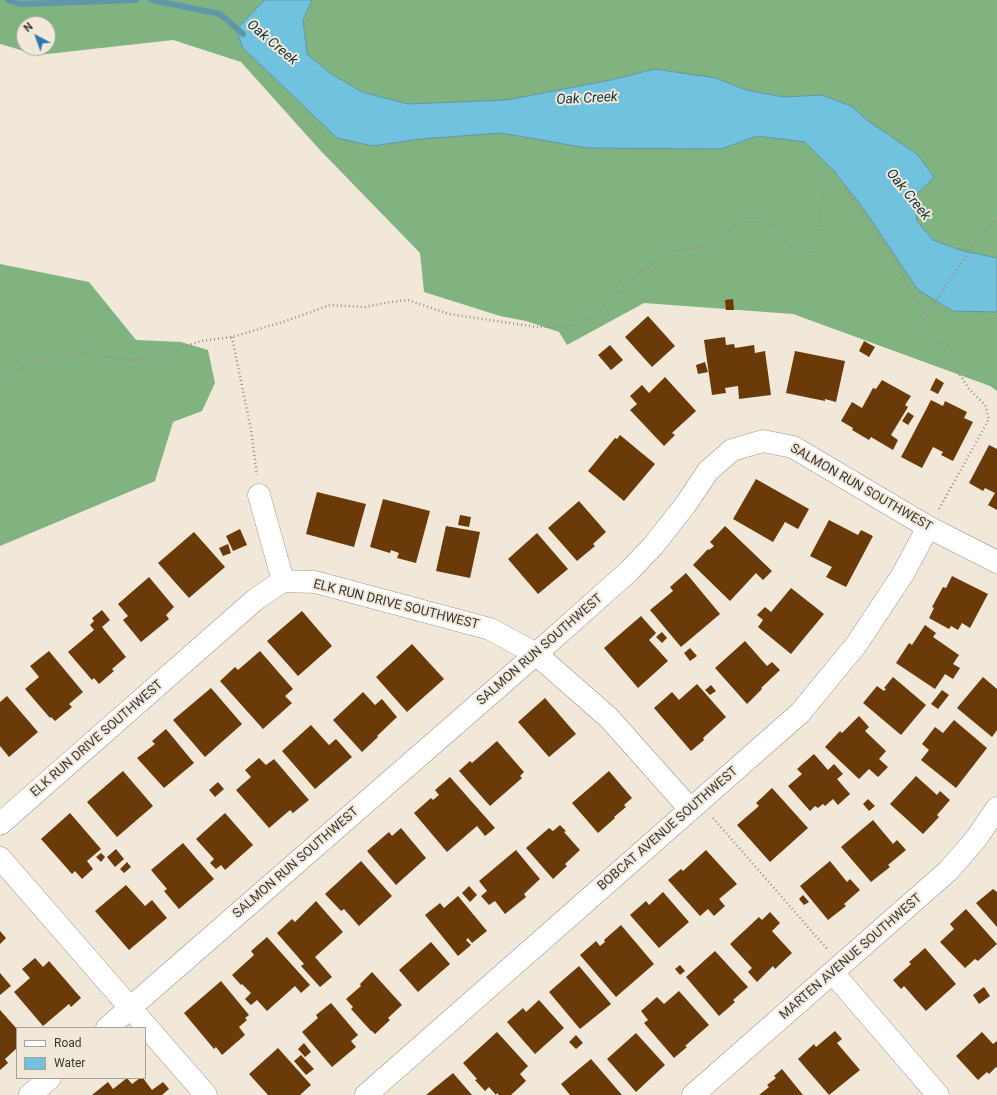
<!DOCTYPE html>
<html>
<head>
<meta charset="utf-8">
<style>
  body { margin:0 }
  #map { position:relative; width:997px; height:1095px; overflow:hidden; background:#f1e8da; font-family:Roboto,sans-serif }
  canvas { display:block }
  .legend { position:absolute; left:16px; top:1027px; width:130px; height:52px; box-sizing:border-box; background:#f1e8da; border:1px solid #a8a197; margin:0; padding:5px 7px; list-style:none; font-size:12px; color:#3a3732 }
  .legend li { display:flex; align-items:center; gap:8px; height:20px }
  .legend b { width:20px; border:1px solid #a8a197 }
  .north { position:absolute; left:16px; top:16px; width:40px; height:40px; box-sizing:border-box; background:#f1e8da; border:1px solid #a8a197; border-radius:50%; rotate:319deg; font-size:11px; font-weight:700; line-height:16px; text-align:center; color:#3a3732 }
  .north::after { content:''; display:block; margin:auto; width:14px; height:18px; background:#2f7aad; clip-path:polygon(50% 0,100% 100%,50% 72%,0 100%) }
</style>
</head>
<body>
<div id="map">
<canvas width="997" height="1095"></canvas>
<ul class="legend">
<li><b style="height:5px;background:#fff"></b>Road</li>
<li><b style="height:11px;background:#70c2de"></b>Water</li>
</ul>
<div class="north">N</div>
</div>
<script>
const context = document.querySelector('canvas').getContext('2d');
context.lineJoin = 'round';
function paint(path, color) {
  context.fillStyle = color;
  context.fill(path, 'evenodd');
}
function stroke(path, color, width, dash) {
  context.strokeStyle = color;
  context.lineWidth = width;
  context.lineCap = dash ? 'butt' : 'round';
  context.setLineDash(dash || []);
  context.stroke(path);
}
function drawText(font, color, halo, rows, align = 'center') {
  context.font = font + ' Roboto,sans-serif';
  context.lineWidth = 4;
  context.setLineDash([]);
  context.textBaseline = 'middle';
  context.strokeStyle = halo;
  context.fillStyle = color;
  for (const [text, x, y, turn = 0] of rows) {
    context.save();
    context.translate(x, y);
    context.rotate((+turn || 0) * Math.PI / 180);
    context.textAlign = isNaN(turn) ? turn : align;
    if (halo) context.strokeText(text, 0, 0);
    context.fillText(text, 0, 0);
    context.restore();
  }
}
paint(new Path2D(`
  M0,0H997V391L990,386L793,314L644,303L567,345L559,332L526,321L500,316L424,292L420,253L319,149L241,62L173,40L38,55L0,44ZM24,24H48V48H24Z
  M0,264L89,282L136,340L181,342L208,350L215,383L202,411L173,422L155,481L0,546Z`), '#81b381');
const water = new Path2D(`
  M265,0H312L303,20L307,54L330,73L362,92L408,104L506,100L611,80L655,69L716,78L746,90L784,97L822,95L851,106L868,121L917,154L934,177L914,197L917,221L933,240L960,250L997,258V312L953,311L918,290L861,205L833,170L805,142L757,136L721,149L587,148L501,133L421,139L373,146L337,138L243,48L236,30Z`);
paint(water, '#70c2de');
stroke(water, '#6098aa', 1);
stroke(new Path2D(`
  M8,0L20,4L136,0
  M151,0L220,14L243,34`), '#6098aa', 6);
paint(new Path2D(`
  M733,299L734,310H726L725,300Z
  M648,316L675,346L652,367L625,337Z
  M725,337L726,345L734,344L735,348L754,345L755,353L765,351L771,395L739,399L738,386L725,388L726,393L712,395L704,340Z
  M864,341L875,347L869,357L859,351Z
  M610,345L623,360L611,370L598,355Z
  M795,351L845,361L836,402L825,399V401L786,393Z
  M705,362L708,372L698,374L696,365Z
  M665,377L696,411L672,433L675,435L664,446L630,410L637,404L630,396L642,385L649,393Z
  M936,378L944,383L938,394L930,390Z
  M882,380L911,396L905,405L908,407L891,435L898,440L893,450L871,437L869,440L852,430L853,428L841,421L852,402L862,408L873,388L876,389Z
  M931,400L943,406L945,401L967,412L964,418L973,422L953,461L941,455L943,452L933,447L922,468L901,457Z
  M908,412L914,416L908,425L902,421Z
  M620,435L655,464L624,501L588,471L615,438L617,439Z
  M989,445L997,449V510L988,505L995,493L985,488L983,491L969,483Z
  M756,479L809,509L798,529L785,522L773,542L733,519Z
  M317,492L366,504L354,547L306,534Z
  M383,499L430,511L416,563L397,558L399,553L391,550L390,553L370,547Z
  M579,501L606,532L593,544L595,546L577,561L548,528Z
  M460,515L471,517L469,527L458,525Z
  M829,520L858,535L861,530L873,536L846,587L826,577L832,567L810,556Z
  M446,526L480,532L470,578L436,571Z
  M725,526L772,571L763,580L756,573L730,601L693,565L708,549L709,550L714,546L710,542Z
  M240,529L247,545L233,551L226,536Z
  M194,532L225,567L189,598L158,563Z
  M537,533L568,569L538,594L508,559Z
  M228,544L231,553L223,556L219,548Z
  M686,573L720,614L681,647L650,610L673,591L670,587Z
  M952,576L988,594L970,628L962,623L958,630L951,626L949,629L929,618L934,608L932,607L943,587L946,588Z
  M149,577L174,607L166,615L169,619L141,642L123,620L128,616L118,604Z
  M791,588L824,614L791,654L758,627L763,620L757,615L765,607L771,612Z
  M102,610L110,620L102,627L126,657L112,669L114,671L99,684L94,678L92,680L68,652L94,630L90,625L94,621L92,618Z
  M302,611L332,646L298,676L267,641Z
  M641,616L656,633L649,640L668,661L638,688L604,648Z
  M925,625L936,633L933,637L959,655L953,664L960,668L953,679L945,674L935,689L896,663L909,643L912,645Z
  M662,632L667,638L662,643L656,637Z
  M745,641L767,666L772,662L780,670L761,688L762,689L747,704L715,668Z
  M412,644L444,679L407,712L376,677Z
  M690,648L697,656L690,661L684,653Z
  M49,651L83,692L69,704L72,707L55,721L51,717L50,718L25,689L39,677L30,666Z
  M260,651L293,689L285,696L292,703L263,729L220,681L235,667L238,670Z
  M893,677L926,705L901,735L863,703L877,686L884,691L886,689L884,688Z
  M983,677L997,689V730L992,737L957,708Z
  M697,684L726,717L703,738L704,740L691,751L654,708L672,692L679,700Z
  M711,685L716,691L710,695L705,690Z
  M211,688L242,724L205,757L173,720Z
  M942,690L949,695L938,709L931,704Z
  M363,692L375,705L382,699L397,717L377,736L378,737L362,752L333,720Z
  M7,696L38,732L9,757L0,746V702Z
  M545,698L576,734L549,757L518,722Z
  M859,716L869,727L865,731L886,751L879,759L888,767L878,777L869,769L859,779L825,747L840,731L842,733Z
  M954,720L987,748L956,788L921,760L929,750L922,744L935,727L943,733Z
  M311,725L329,745L336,739L352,757L315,789L282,751Z
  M166,729L194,763L164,788L137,758L155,744L152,741Z
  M497,741L524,772L520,776L522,778L490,806L459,771L470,761L472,763Z
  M814,754L828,770L834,764L843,774L837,779L850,794L838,805L833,799L825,806L823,804L818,808L815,806L810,811L788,786L802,774L797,769Z
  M259,758L266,765L274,759L309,800L293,813L290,810L269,828L236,790L251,777L245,770Z
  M123,771L153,806L117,837L87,802Z
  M609,771L632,798L624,805L626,807L614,817L615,818L598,833L572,803Z
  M916,776L937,795L940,791L950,800L937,815L939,817L923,834L890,804Z
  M450,777L495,828L485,836L477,826L447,852L414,813L431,798L433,800L439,795L435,790Z
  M218,782L224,789L215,797L209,790Z
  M772,788L808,828L770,862L737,825L759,806L756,803Z
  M868,799L875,806L869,811L863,804Z
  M70,813L101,849L87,861L93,869L82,879L75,871L72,874L41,839Z
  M225,813L253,845L225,870L221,865L216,869L210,863L214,859L196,839Z
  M873,820L893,844L897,840L906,850L888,865L890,867L871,882L841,847Z
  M560,825L566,831L564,832L580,850L565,864L567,866L553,879L526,848L549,828L553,831Z
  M401,828L426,858L396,885L367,851L389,832L392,836Z
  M183,843L214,879L179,909L164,891L167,889L151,870Z
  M116,849L124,859L115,867L107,857Z
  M516,850L540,879L524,894L526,897L505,914L495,901L489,905L481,896L487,891L479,881Z
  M706,850L737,884L719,899L725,906L714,916L708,909L700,916L668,880L681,869L683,871Z
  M101,853L105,857L101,862L96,857Z
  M361,861L392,896L359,926L344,909L341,911L325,894Z
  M830,861L847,882L850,879L860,890L844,904L846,906L828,920L800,886Z
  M127,862L131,867L124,873L120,869Z
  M126,885L145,906L152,900L167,918L129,950L95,911Z
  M469,886L477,895L470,902L462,893Z
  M993,889L997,892V927L976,903Z
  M663,892L689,922L659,948L630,915L646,901L649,905Z
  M803,895L809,902L804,905L799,899Z
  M458,896L487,931L472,943L468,938L466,940L471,945L458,956L425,915L440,903L444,908Z
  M316,901L343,932L315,957L332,977L320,987L301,966L304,964L277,933L292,919L295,922Z
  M966,909L997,944L978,961L975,959L965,968L940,942L954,929L950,924Z
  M770,912L780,923L772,931L792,953L775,969L773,966L757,982L748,972L752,968L730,944L759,917L762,920Z
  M621,925L654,964L616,997L580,955L596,941L600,946L605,942L604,940Z
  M0,931L6,938L0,944Z
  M267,937L310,985L301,993L295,986L267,1011L257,1000L251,1005L245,999L251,993L242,984L241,985L232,975L254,955L251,951Z
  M431,942L450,964L418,992L399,970Z
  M925,948L956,984L926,1011L904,986L901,989L893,980L911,964L909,962Z
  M715,951L748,987L733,1000L735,1002L719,1016L686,977Z
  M35,958L43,967L49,961L81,998L71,1007L69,1004L43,1026L14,992L30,978L22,969Z
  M680,965L685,971L680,975L675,969Z
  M579,966L611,1004L580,1029L549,992Z
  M372,972L402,1005L388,1018L390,1020L375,1034L372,1031H371L351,1009L353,1007L346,999L361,986L360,984Z
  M0,973L11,986L0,995Z
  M221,981L249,1015L245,1018L247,1020L239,1027L245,1035L222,1055L216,1047L214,1049L184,1013Z
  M984,987L990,996L979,1004L973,995Z
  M679,991L709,1025L685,1046L687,1047L674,1058L644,1023L648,1020L641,1011L657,997L664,1004Z
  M539,1000L564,1028L535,1054L507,1022L523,1008L526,1012Z
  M331,1003L358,1035L351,1041L356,1047L332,1067L302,1032L318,1018L316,1015Z
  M0,1010L17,1029V1048L5,1059L8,1063L0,1070Z
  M835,1031L842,1039L837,1043L860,1070L829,1095L798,1059L814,1044L816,1047Z
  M497,1032L528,1066L520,1074L526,1081L511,1095H499L497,1093L496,1095L489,1087L485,1091L475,1080L477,1079L463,1063Z
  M982,1032L993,1044L997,1041V1068L996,1067L989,1074L987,1072L978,1080L956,1056Z
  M636,1033L665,1065L636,1092L607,1059Z
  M576,1035L583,1043L576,1049L569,1042Z
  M304,1043L311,1052L305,1057L298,1049Z
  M278,1048L311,1085L300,1095H268L249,1074Z
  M301,1055L314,1069L306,1075L294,1061Z
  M591,1059L622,1095H570L561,1084Z
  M782,1069L803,1095H759L769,1087L767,1085L776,1078L774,1076Z
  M453,1073L472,1095H426Z
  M127,1078L132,1084L140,1078H143L152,1090L163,1082L169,1089L162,1095H92L108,1082L113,1089Z`), '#6a3a08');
const street = new Path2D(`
  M259,495L283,581
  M0,824L256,599L283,581L315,582L490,629L536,654L609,718L690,809
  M0,858L206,1095
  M833,973L938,1095
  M107,1028L536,654L628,572L653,546L686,504L708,471L732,450L763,441L793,447L928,527L997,562
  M30,1095L50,1078
  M366,1095L800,713L856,645L903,574L928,527
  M693,1095L948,871L976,839L997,808`);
stroke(street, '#9e968a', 23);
stroke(new Path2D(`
  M929,312L923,323L948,356L969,389L985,405L989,419L939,509
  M232,337L251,430L257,475
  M0,379L38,359L88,351L124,361L157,356L201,341L232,337L283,322L330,305L365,307L390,302L408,300L449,314L537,327L575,326L596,314L631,280L670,251L713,245L743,218H767C773,224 778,229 782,236C788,245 791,253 801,258L808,256L818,232L823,188L846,190L899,266L909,292L929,312C950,279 971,246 997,217
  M713,818L828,950`), '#969087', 2.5, [1, 3]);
stroke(street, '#fff', 22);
drawText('13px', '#3a3732', '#f1e8da', [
  ["SALMON RUN SOUTHWEST",861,488,30],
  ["ELK RUN DRIVE SOUTHWEST",396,605,14],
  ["SALMON RUN SOUTHWEST",540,650,-41],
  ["ELK RUN DRIVE SOUTHWEST",97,739,-41],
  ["BOBCAT AVENUE SOUTHWEST",668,829,-41],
  ["SALMON RUN SOUTHWEST",296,863,-41],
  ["MARTEN AVENUE SOUTHWEST",851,957,-41]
]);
drawText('italic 14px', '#0e3642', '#f1e8da', [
  ["Oak Creek",272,43,40],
  ["Oak Creek",587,99,-3],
  ["Oak Creek",908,195,51]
]);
</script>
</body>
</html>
